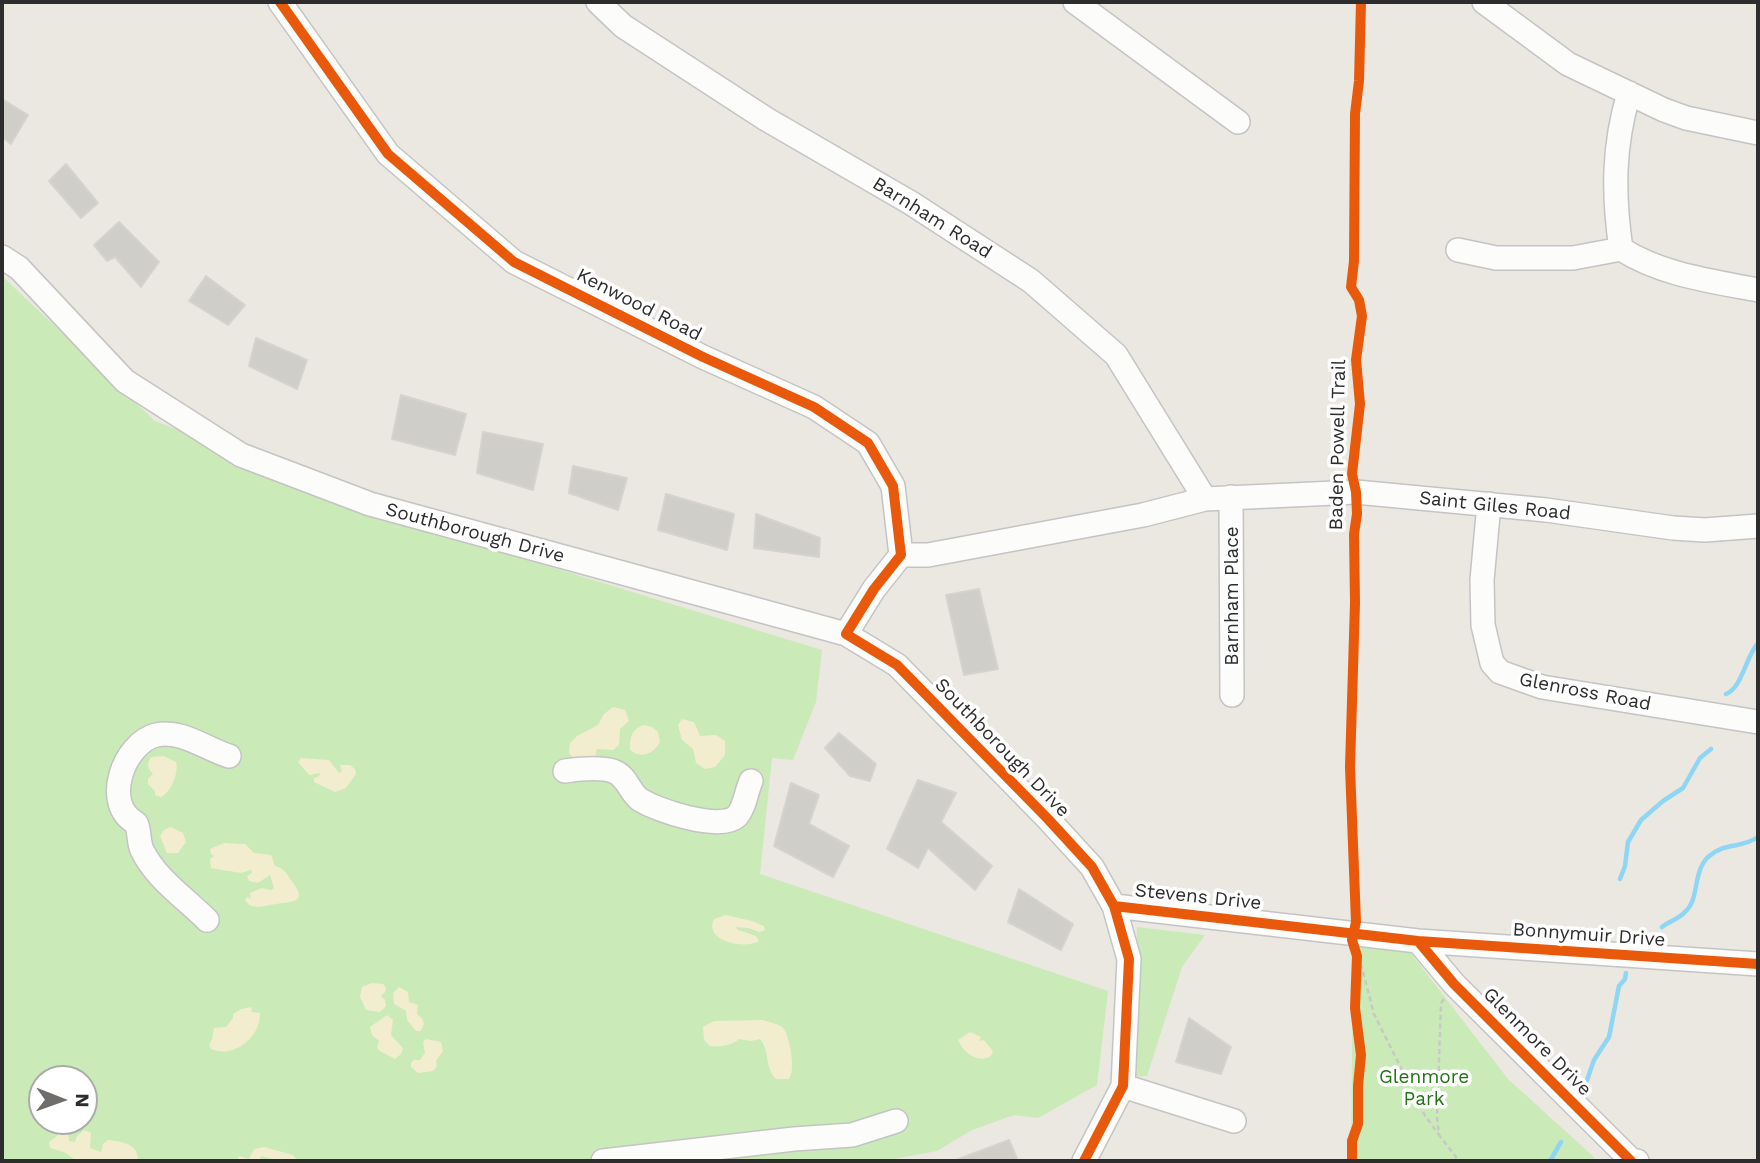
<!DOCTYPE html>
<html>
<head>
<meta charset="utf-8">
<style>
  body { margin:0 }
  #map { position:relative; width:1760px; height:1163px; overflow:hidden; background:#ebe8e2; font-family:"Work Sans",sans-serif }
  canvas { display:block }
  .frame { position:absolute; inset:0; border:4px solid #2d2d2d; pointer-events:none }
  .north { position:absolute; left:28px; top:1065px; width:70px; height:70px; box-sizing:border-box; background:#fff; border:2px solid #ababab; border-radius:50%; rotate:91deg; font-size:19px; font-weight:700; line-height:28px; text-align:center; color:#2d2d2d }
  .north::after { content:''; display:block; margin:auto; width:24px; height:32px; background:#706e6c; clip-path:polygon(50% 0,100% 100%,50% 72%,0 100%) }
</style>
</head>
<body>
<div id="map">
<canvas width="1760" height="1163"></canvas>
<div class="frame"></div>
<div class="north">N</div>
</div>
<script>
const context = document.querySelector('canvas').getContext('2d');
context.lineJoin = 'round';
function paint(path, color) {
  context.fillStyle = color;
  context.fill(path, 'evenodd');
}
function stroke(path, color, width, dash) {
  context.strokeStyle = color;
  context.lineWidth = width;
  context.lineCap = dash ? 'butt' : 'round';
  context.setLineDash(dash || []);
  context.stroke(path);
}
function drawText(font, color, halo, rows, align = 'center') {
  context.font = font + ' "Work Sans",sans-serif';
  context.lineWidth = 7;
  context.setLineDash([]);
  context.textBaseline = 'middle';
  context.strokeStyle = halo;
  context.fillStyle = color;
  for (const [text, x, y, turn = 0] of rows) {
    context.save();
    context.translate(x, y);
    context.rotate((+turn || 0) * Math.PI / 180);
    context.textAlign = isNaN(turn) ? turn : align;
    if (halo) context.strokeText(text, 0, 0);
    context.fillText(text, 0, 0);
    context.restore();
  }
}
paint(new Path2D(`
  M2,276L155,421L515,556L822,650L816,702L793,760L772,758L760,874L1108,991L1097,1085L1038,1118L1014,1115L972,1130L937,1151L884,1161H2ZM42,1079H84V1121H42Z
  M1137,927L1205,935L1182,967L1147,1076L1131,1077Z
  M1353,945L1410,952L1508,1079L1594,1157V1161H1351Z`), '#caeab8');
paint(new Path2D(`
  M613,707L625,710L629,721L620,729L619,745L613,750L597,749L595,757L586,762L575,759L569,753L570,743L577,736L598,725L604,714Z
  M682,719L694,722L700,736L716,735L725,741V755L715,767L705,769L696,763L693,749L682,740L678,725Z
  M644,725L652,727L658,732L660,742C654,754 640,759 630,750C629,739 632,728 644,725Z
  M164,756L176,762C179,773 171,792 161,797L155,795V791L148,784V779L153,774C148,769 146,764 151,757Z
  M301,758L329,760L339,773L342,771L340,765H350L355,769L356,774L346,788L335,792L314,782V778L318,777L321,773L309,775L298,762Z
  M171,827L183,833L186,842L178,853H167L160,836L164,830Z
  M224,843L245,844L254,853L271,855L275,866C285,869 285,872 291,880C308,902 296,901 276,904C267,905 258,909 249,905L245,900L247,897L251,899L250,893L262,888L271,890L274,888L270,875L258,883L249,881L247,876L252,873L251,870L241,873L211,868L210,859L214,856L211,854L210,849Z
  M726,915L752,921L764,926L765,930L760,932L748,928L736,927L738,930L756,936L759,941C745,950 703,941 714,919Z
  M372,983L383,984L386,988L385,992L381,996L385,1000L386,1006L380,1012L366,1010L360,997L362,987Z
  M399,987L408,992L409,1002L418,1005L417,1014L422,1018L424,1024L421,1031H416L407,1020L406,1011L394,1004L393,993Z
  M252,1007L251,1012L260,1013C261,1036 235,1059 211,1049L209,1045L212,1039L214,1028L226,1027L233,1018V1014L241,1009Z
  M387,1015L393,1020L391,1035L403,1048L401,1054L395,1059L380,1051L377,1048L379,1041L372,1035L370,1027Z
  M763,1020C769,1022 780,1024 784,1029C790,1039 796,1071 789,1079H776C764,1067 770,1050 760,1039L751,1041L739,1039C731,1046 721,1047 710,1046L704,1040L703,1027L714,1021Z
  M970,1032L981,1037L979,1041L984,1040L993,1051L991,1056C977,1064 963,1052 958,1040Z
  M426,1039L441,1042L443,1051L436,1061L437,1066L433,1071L418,1073L411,1067V1063L414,1060H420L425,1053L423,1042Z
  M61,1124L67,1125L69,1141L75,1142L77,1136L84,1130L91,1133L90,1148L101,1152L103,1144L108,1140C123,1142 138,1143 138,1161H77L64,1152L50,1148L49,1142L58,1135L57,1126Z
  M264,1147L293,1155L298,1161H280L261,1156L260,1159L264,1161H237L239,1156L249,1159L254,1149Z`), '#f2edcf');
stroke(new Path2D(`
  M1726,694C1742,688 1746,656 1758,643
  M1620,879L1625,866L1628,842L1641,820L1663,801L1683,788L1700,758L1711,749
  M1662,927C1669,921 1679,919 1685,912C1700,899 1692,873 1708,857C1724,842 1741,849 1758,837
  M1584,1089L1594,1060L1609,1037L1619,986L1625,979L1626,973
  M1550,1161L1561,1142`), '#8fd5f4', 4.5);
const building = new Path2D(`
  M2,99L28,115L11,144L2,137Z
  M66,164L98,203L81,218L49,181Z
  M119,222L159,262L141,287L115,257L107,261L94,245Z
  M206,276L245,305L228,325L189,301Z
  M256,338L307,360L297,389L249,366Z
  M401,395L466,414L455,455L392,439Z
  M483,432L543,444L533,490L477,473Z
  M573,466L627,478L618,510L569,493Z
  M666,494L734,514L727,550L658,530Z
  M756,514L820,538L819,557L754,548Z
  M979,589L998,669L964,675L946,595Z
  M839,733L876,764L870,781L850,776L825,748Z
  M918,780L956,793L941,822L992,866L975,890L928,848L918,868L887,849Z
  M791,783L819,795L809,824L849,846L833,877L774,846Z
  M1019,889L1073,924L1061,950L1008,922Z
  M1189,1018L1231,1047L1221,1074L1176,1062Z
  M1009,1140L1018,1161H956V1160Z`);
paint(building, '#d0cec9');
stroke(building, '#d6d3ce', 2);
const minor = new Path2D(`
  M280,2L388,154L514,262L703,357L814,407L868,443L893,486L901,555L874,589L846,634
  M598,2L623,26L766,119L911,203L1031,281L1116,355L1205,499L1143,515L928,555H901
  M1075,2L1238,122
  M1484,2L1568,64L1664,110L1686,118L1758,133
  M1629,93C1613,146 1613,194 1621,249C1662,275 1711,281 1758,290
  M1458,250L1496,258H1573L1621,249
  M2,257L19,268L125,381L241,455L370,504L846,634L897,665L1048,819L1092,867L1114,906L1129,959L1123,1086L1084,1161
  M1231,497L1232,695
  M1205,499L1356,492L1546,510L1673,528L1705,530L1758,526
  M1489,504L1482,580L1483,625L1492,663L1500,672L1542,687L1758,722
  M565,771C579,769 600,767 613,771C627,776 629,791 639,799C655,810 721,832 737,816C745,807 746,792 751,781
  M1114,906L1418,941L1758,964
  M207,920C185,898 156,879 142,850C138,841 140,831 136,823C101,804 124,743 156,735C181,729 206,749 229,756
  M1418,941L1454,984L1631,1160L1637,1161
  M1123,1086L1234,1121
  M603,1161L794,1139L852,1135L896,1121`);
stroke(minor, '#c4c4c4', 26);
stroke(new Path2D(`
  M1352,474L1360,404L1356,360L1362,316L1359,300L1351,287L1354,261L1355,114L1359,81L1361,2
  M1350,767L1355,603L1354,534L1357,511
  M1357,956L1362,968L1374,1014L1424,1114L1439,1135
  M1444,999L1441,1003L1437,1118L1439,1135L1459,1161`), '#c8c8c8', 2.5, [5, 3.5]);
stroke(minor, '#fcfcfb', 23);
stroke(new Path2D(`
  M280,2L388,154L514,262L703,357L814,407L868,443L893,486L901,555L874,589L846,634L897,665L1048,819L1092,867L1114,906L1129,959L1123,1086L1084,1161
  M1114,906L1418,941L1758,964
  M1418,941L1454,984L1631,1161
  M1352,1161V1141L1358,1124V1086L1361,1055L1355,1008L1357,956L1352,940L1356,922L1350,767L1355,603L1354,534L1357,514L1356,492L1352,474L1360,404L1356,360L1362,316L1359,300L1351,287L1354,261L1355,114L1359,81L1361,2`), '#e8590c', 10);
drawText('19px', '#2d2d2d', '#fff', [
  ["Barnham Road",932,218,32],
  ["Kenwood Road",639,305,27],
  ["Baden Powell Trail",1338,445,-89],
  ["Saint Giles Road",1495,506,6],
  ["Southborough Drive",475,533,15],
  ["Barnham Place",1232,596,-90],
  ["Glenross Road",1585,692,11],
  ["Southborough Drive",1002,748,46],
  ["Stevens Drive",1198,897,6],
  ["Bonnymuir Drive",1589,935,4],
  ["Glenmore Drive",1537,1042,45]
]);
drawText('19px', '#237313', '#fff', [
  ["Glenmore",1424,1077],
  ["Park",1424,1099]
]);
</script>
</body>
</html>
